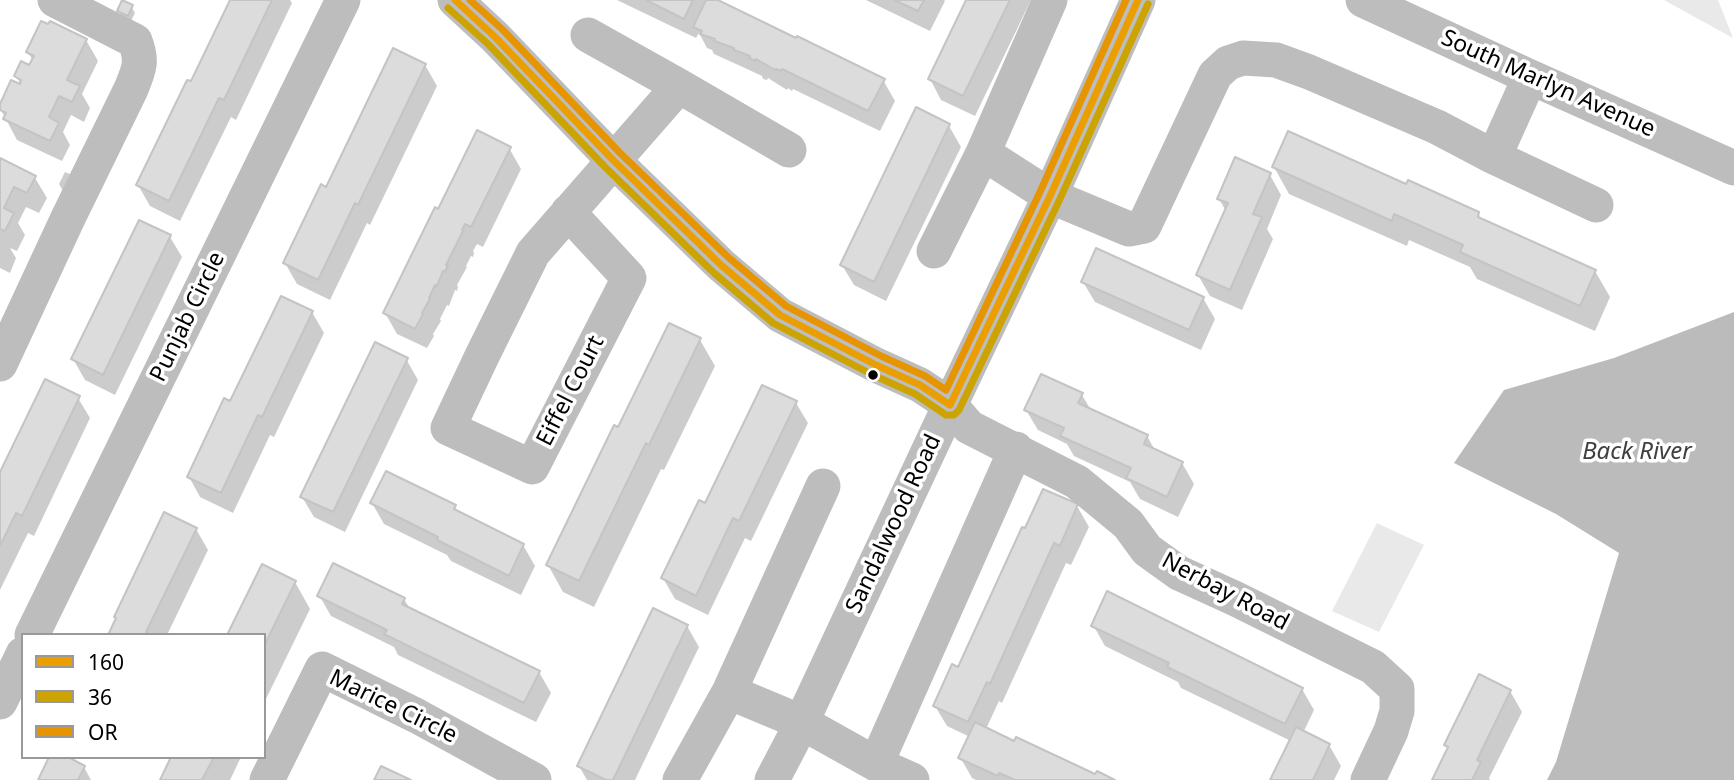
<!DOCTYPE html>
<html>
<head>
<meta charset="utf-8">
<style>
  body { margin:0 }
  #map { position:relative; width:1734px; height:780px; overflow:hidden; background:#fff; font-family:"Noto Sans",sans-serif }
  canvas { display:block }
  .legend { position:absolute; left:21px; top:633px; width:245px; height:126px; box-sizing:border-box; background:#fff; border:2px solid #999; margin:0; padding:9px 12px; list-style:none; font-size:21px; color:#000 }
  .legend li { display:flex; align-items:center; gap:14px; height:35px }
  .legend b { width:35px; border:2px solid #999 }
</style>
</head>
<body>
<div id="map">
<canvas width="1734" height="780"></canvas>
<ul class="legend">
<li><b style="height:9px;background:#eb9e00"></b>160</li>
<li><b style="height:9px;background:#cca300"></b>36</li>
<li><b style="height:9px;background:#e69400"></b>OR</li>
</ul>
</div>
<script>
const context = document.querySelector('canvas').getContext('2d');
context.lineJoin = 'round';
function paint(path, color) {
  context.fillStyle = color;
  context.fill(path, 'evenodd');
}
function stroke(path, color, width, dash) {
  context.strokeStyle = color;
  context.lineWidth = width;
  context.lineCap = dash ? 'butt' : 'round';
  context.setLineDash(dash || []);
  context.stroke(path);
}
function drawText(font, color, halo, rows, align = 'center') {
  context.font = font + ' "Noto Sans",sans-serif';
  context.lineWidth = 7;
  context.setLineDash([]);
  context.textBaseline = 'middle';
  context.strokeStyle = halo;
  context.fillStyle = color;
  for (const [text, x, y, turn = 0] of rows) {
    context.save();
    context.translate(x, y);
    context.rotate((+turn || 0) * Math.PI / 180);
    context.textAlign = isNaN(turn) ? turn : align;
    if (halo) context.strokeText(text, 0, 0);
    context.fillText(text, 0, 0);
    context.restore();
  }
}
paint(new Path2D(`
  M1664,0H1718L1733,38Z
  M1377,523L1424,545L1379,632L1332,611Z`), '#e9e9e9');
paint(new Path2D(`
  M1734,312V780H1547L1556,762L1619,553L1556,514L1454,463L1504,390L1614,358Z`), '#bbb');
paint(new Path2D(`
  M232,0H290L292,3L236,120L231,117L180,221L150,206L138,185L191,83Z
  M617,0H714L883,80L895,101L880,131L793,89L792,91L788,88L787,90L768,78L767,80L763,79L762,76L747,69L714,54L712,50L707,48L699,33L696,38Z
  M866,0H944L945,1L930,31Z
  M968,0H1031L975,116L941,100L930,79Z
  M131,6L135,13L131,21L122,17L119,11Z
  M86,40L98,61L82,94L90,108L84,122L71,115L63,132L70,145L62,161L17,140L0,108L22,86L16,76L30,67L33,61L28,52Z
  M425,65L437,86L370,225L367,223L330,300L297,284L285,263L327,189Z
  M917,110L949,126L961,147L886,301L854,285L842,265Z
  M509,148L521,169L483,247L477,244L473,251L474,253L473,257L471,256L466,266L467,267L457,285L458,287L457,291L455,290L449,306L447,305L440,319L441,321L433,334L434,336L427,348L397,334L385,313L439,211Z
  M0,160L35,178L47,198L39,213L26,207L18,223L25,235L17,251L10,248L16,258L10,273L0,268Z
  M1274,167L1407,186L1478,214L1482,221L1595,271L1610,297L1595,331L1477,279L1470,267L1409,240L1407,246L1289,194Z
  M65,172L74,176L63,191L59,184Z
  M1270,175L1281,195L1267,229L1273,239L1242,310L1210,296L1198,275L1226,211L1219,199Z
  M170,237L182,257L115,395L85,380L73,359Z
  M1083,282L1203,298L1215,319L1201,350L1095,302Z
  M312,312L324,333L274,437L270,435L233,513L200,497L189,477L231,403Z
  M700,340L715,366L664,470L661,469L594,607L563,592L548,565L619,429Z
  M406,359L418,380L345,532L314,517L302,497Z
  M1082,395L1091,410L1147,436L1156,452L1182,463L1194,484L1178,517L1140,499L1130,482L1074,456L1067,444L1038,430L1026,410Z
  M78,398L90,418L34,536L28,533L0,590V476Z
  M796,403L808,423L751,541L745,538L708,615L675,599L663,578L706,505Z
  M372,503L454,507L458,513L523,545L535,566L521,595L451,561L447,555L384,524Z
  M1077,506L1089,527L1071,565L1066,563L1002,703L999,701L986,729L1096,776L1111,780H976L972,778L960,757L970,737L947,726L935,706Z
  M196,529L208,550L167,635H110Z
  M295,582L310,609L264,703V635Z
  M319,595L404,599L410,609L539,672L551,693L536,722L398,655L394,647L331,616Z
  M1093,625L1302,689L1314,710L1303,733L1329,745L1341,766L1334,780H1272L1291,741L1181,688L1178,682L1105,646Z
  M687,626L699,647L635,780H587L579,766Z
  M1510,691L1522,712L1489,778L1490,780H1434L1449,750L1446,745Z
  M173,757H241L230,780H162Z
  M84,767L91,780H39Z`), '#0003');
const building = new Path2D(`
  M122,0L133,5L128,16L117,11Z
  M230,0H272L224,100L219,98L169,201L136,185L187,80L191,81Z
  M646,0H693L684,19Z
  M706,0H718L796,38L797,36L885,79L868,111L782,69L781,71L776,69L775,70L756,59L755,61L749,58L750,56L734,50V48L714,41L715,39L700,34L702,31L693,27Z
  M894,0H924L918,11Z
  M966,0H1010L963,96L928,79Z
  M41,21L48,24L50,21L87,39L67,80L80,86L72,102L59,96L49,117L59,123L50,141L3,119L6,113L0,110V104L11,80L20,84L21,80L14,76L21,61L29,65L34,56L26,52Z
  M393,48L426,64L358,205L355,203L318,280L283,263L321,184L326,187Z
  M916,107L950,124L874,282L840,265Z
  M477,130L511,147L471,227L465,224L462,230L463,231L446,265H448L445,272L443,271L437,286L435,285L429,298L430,299L422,313L423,314L415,329L383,313L435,207L438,209Z
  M1288,131L1406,184L1408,180L1479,212L1478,217L1596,270L1580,306L1460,252L1463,245L1394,214L1392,221L1272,167Z
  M1235,157L1271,173L1253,214L1262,217L1230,290L1196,275L1228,203L1217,199Z
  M0,158L36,176L27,193L14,187L4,208L14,213L5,231L0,229Z
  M139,220L171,235L103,375L71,359Z
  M1096,248L1204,297L1189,330L1081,282Z
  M281,296L313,311L262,417L258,415L221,493L187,477L224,398L230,401Z
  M669,323L701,338L649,445L646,443L579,581L546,565L614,425L618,427Z
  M375,342L408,358L333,512L300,497Z
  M1041,374L1083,393L1078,403L1148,435L1144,444L1183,462L1167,497L1126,478L1131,468L1060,436L1064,428L1024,410Z
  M45,379L80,396L22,516L16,513L0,546V472Z
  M762,385L797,401L739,521L733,518L696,596L661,578L699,500L705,503Z
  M386,471L456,505L454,509L524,544L509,576L437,540L438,537L370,503Z
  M1043,489L1078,504L1060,546L1054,543L990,684L987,682L968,722L933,706L952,664L958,667L1022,527L1025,528Z
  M164,512L197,528L146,632L149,634L108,635L116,618L114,617Z
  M333,563L405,598L402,604L540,671L524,703L384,634L387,630L317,596Z
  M262,564L296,581L264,646V635H227Z
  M1107,591L1303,688L1285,724L1167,667L1169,663L1091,626Z
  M653,608L688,625L613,780H606L577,766Z
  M1479,674L1511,690L1477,760L1481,762L1472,780H1432L1448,747L1444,745Z
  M975,722L1014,741L1016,737L1095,774L1097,771L1115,780H1015L999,773L998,776L958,758Z
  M1296,727L1330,744L1313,780H1270Z
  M49,757H68L85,766L78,780H38Z
  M171,757H214L202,780H160Z
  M381,766L411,780H374Z`);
paint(building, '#dcdcdc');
stroke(building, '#c4c4c4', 2);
stroke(new Path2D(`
  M455,0L495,37L613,160L721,265L780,315L876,365L920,385L950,405L969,427L1077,482L1128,524L1147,550L1179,573L1236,599L1373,667L1397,689V711L1391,731L1368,780
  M1363,0L1530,77L1734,168
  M588,35L679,86L789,150
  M983,153L1050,196L1129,229L1144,226L1215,75L1228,63L1243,58L1276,60L1309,72L1437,127L1494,157L1530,77
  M1494,157L1596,205
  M568,212L629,278L532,467L448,428L482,356L533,253L679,86
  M934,251L983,153L1050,0
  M0,364L68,218L131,89C139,69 143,62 135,41L55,0
  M32,635L343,0
  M729,692L801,722L876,764L912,780
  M0,702L23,654
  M876,764L1016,449
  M267,780L322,669L417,716L534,780
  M680,780L729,692L823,486
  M772,780L795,736L950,405L1050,196L1138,0`), '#bdbdbd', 35);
stroke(new Path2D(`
  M455,0L495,37L613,160L721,265L780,315L876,365L920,385L950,405L1050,196L1138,0`), '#eb9e00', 7);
stroke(new Path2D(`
  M448,8L488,44L605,167L714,273L773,323L871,374L915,394L946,415H954L959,410L1059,201L1148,4`), '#cca300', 7);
stroke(new Path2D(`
  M470,0L503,30L620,153L728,257L786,306L881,356L925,376L946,390L1040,192L1126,0`), '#e69400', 7);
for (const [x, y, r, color] of [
  [873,375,6,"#000"]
]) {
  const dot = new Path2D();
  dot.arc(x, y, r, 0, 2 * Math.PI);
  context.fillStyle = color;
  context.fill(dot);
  stroke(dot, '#fff', 2.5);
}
drawText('23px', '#000', '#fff', [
  ["South Marlyn Avenue",1548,84,24],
  ["Punjab Circle",188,317,-64],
  ["Eiffel Court",571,391,-63],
  ["Sandalwood Road",894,524,-65],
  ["Nerbay Road",1225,592,28],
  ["Marice Circle",393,707,26]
]);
drawText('italic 24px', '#3f3f3f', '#fff', [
  ["Back River",1637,452]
]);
</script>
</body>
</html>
